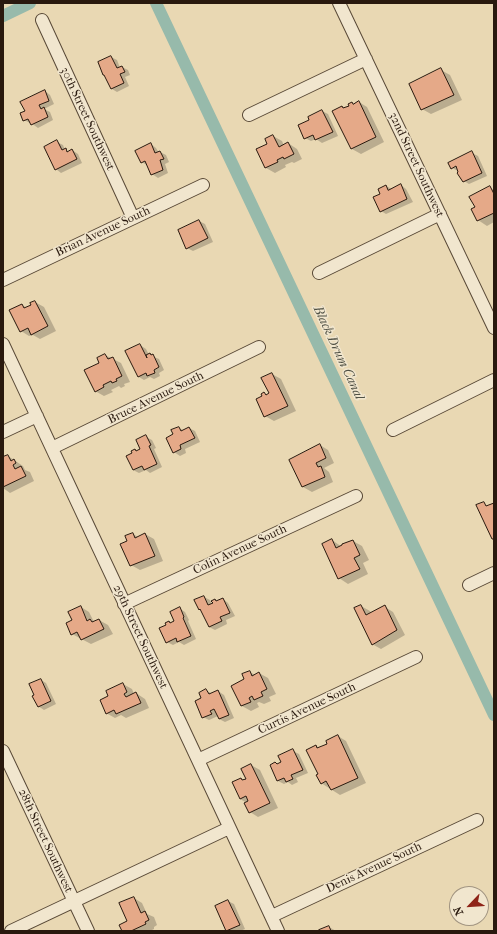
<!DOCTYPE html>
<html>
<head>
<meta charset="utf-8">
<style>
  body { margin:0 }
  #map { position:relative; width:497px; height:934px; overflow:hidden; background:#e9d8b3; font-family:"IM FELL French Canon",serif }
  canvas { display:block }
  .frame { position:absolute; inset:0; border:4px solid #29190e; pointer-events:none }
  .north { position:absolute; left:449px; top:886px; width:40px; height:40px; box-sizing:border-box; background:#f1e6ce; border:1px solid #a19481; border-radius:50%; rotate:245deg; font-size:11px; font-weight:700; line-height:16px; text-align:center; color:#29190e }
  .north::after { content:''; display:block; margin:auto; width:14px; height:18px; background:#8f2418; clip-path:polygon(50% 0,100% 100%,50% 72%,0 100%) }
</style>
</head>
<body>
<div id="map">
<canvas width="497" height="934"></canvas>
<div class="frame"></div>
<div class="north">N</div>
</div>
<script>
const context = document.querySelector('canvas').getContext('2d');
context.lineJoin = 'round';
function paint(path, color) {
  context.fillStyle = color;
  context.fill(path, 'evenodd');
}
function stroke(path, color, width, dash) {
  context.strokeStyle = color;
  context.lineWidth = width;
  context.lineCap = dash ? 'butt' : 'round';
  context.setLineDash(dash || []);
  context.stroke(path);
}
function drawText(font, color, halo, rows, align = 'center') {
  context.font = font + ' "IM FELL French Canon",serif';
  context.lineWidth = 3;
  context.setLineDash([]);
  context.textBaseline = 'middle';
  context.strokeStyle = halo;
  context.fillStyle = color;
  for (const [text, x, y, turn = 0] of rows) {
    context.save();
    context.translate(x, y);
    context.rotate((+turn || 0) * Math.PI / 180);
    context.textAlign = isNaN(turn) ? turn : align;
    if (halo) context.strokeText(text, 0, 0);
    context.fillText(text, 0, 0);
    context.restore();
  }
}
paint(new Path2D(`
  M111,57L117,60L120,68L122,67L128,70L130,75L125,77L129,86L117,92L112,89Z
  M441,70L450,75L462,100L431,114L422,109Z
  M45,91L50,95L54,104L44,109L50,112L53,120L38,128L31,123H30L24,120Z
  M359,102L367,107L384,142L361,154L352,149L334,111L342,107L345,109L350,106L352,103L354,104Z
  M322,111L328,114L338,136L322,143L316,139L311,141L305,138L311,120Z
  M273,136L282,141L284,146L288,143L297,149L302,159L294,163L292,162L285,165L286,167L275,173L266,168L268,144Z
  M57,142L63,145L65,150L69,152L72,150L78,154L82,163L61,173L56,169Z
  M151,144L156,148L159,153L160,152L166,155L169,162L165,164L168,173L158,178L152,174L148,166L142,162Z
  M472,153L478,156L487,176L469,184L464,181L458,171L452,168Z
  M401,185L406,189L413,202L386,214L381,211V194L386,186L392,189Z
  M490,188L494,190V222L487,226L478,220L473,209L476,207Z
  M199,221L205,224L213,242L193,251L187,248Z
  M35,302L44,307L56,331L40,339L33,335L29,336L21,331L22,305L27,308Z
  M140,345L146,349L149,355L159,359L164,370L159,373L160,376L154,379L150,377L144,380L139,377Z
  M105,355L121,363L130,382L124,384L125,386L121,388L119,386L111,390L113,392L104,396L95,391L100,364Z
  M272,374L281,379L296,411L274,421L265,416L263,397L264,393L267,395L270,394Z
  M179,428L183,430L189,428L195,431L200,442L185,449L186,453L180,456L174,452V435Z
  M146,437L152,440L156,448L154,449L162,467L150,473L146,470L139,473L133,470L134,453L135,450L138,451L142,450Z
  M320,445L328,450L334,463L324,468L329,472L333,482L312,492L303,487L291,460Z
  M8,456L23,466L25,470L30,472L34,481L10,493L3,488V458Z
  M133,534L138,537L145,534L154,539L163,561L140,570L131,565L128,542Z
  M332,540L342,547L353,541L362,546L369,560L363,563L368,574L348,584L339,578L323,544Z
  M204,597L210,600L212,604L214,603L215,600L218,601L223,599L228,603L235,616L226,620L227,624L215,630L209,627L202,611L200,609Z
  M361,606L370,611L371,613L385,607L393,612L405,635L381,649L372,644Z
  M81,607L89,612L94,622L99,620L108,625L113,634L91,644L72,634L73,621Z
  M179,608L185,612L189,620L188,621L196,639L184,645L179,642L173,645L167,642V625L169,622L171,623L175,622Z
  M250,672L255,675L259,673L268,678L276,694L269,697L271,701L264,704L259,702L257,703L259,707L251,711L242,706L245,680Z
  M41,680L46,683L56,704L44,710L38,706L35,695Z
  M123,684L132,689L134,694L136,693L145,699L149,708L126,718L121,715L115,718L106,713L110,697Z
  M206,690L212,694L218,691L224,695L234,718L225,722L219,719L218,716L209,720L203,717L202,698Z
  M338,736L346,741L366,783L340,795L321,783L316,746L320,748L328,744Z
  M293,751L299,754L308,773L296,778L298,782L292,785L288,782L284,784L278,781L271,765H278L282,763Z
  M251,765L260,770L278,808L258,817L250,812L247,803L240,799L241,779L244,781L247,779Z
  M134,898L142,903L147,914L154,917L157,925L154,927V929L150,931H123L128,921Z
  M228,901L234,904L245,929L240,931H227L216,906Z
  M329,927L336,931H321Z`), '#0003');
stroke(new Path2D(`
  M156,3L494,715
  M3,16L30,3`), '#97baab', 12);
const building = new Path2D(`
  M111,56L117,68L122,66L125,72L120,74L124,83L111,89L104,75H103L98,62Z
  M441,68L454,95L421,110L409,84Z
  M45,90L49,101L39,105L41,109L44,107L48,117L31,125L28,119L23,121L20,113L25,111L20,102Z
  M359,101L376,137L351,149L332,111L342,106L343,108L349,106L348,104L352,102L353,104Z
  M322,110L333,132L315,140L313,135L304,139L298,125L309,120L308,117Z
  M273,135L279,147L288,142L294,154L284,159L283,157L277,160L278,162L265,168L256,149L267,144L265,139Z
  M57,140L62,150L66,148L67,152L72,149L77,159L55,170L44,147Z
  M151,143L155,153L160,151L164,159L160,160L163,170L151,175L145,161L141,163L135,151Z
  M472,151L482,173L463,182L457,173L458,172L456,166L451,169L448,163Z
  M401,184L407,199L380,212L373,197L380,194L378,189L386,185L388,190Z
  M490,186L494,194V213L477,221L471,209L475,207L469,197Z
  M199,220L208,238L186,249L178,230Z
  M35,301L48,326L31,335L28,328L20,332L9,310L22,304L24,308L31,305L30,303Z
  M140,344L147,358L146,355L150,353L151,355L153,354L159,367L154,370L155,373L147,376L146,373L138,377L125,351Z
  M105,354L108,359L113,357L122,376L116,379L117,381L112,383L111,381L103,385L104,387L95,392L84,370L99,363L97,358Z
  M272,373L288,406L264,417L256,399L262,396L261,394L264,392L266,395L269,393L261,378Z
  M179,427L181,431L189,427L195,438L180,445L181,449L173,453L166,438L173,434L171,430Z
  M146,435L151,445L149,446L157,464L144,470L142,466L133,470L126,456L132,453L131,451L135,449L136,451L140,449L136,440Z
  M320,444L326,458L316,463L318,467L321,466L325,477L302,487L289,460Z
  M8,455L11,461L14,459L16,463L13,465L15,469L21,466L26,476L3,487V457Z
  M484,502L486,506L494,503V539H492L476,505Z
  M133,533L135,538L145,533L155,556L130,566L120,544L127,541L125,536Z
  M332,539L336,548L342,545V544L353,540L360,555L354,558L360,569L338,579L322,544Z
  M204,596L208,605L213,603L211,601L215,599L216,601L223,598L230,613L220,617L222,621L209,627L200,609L199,610L194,600Z
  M361,605L366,615L385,605L397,630L372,645L354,608Z
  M81,606L87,621L90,619L92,622L99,619L104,629L81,640L77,632L71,635L66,623L72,620L68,612Z
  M180,607L184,617L183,618L191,636L177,642L176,638L166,643L159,628L166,625L165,623L169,621L170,623L174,621L170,612Z
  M250,671L252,676L259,672L267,689L261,692L263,696L254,700L252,696L249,698L251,702L241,706L231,686L244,679L242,674Z
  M41,679L51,701L38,707L32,696L34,695L29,684Z
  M123,683L127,692L124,694L126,697L136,692L141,703L116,714L114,710L106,714L100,700L108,696L106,691Z
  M206,689L209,694L218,690L229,715L219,719L214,709L210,711L212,714L202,718L195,701L201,698L199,693Z
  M338,735L358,778L331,790L326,781L321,784L316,775L318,774L306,750L316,745L317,748L327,744L326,741Z
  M293,749L303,770L291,775L293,779L286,782L284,778L277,781L270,765L275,762L277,764L281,762L278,756Z
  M251,764L270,803L249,813L244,803L248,801L246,796L240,799L232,782L241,778L242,780L246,779L241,769Z
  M134,897L141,913L145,911L149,920L145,922L146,924L131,931H122L119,925L127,921L119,903Z
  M228,900L240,925L226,931L215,906Z
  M329,926L331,931H320L319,930Z`);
paint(building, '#e5a988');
stroke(building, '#29190e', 1);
const minor = new Path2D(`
  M339,3L494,328
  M42,20L133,218
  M249,115L366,59
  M319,273L440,214
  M3,280L203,185
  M3,344L278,931
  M393,430L494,380
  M3,432L37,416
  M52,448L259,347
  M469,585L494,573
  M124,604L356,496
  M3,751L88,931
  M198,760L416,657
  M272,916L477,820
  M11,931L229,828`);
stroke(minor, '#594937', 14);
stroke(minor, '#f1e6ce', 12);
drawText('12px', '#29190e', '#f1e6ce', [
  ["30th Street Southwest",87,119,65],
  ["32nd Street Southwest",416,165,65],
  ["Brian Avenue South",103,232,-25],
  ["Bruce Avenue South",156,398,-26],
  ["Colin Avenue South",240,550,-25],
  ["29th Street Southwest",140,637,65],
  ["Curtis Avenue South",307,709,-25],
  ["28th Street Southwest",45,841,65],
  ["Denis Avenue South",374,868,-25]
]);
drawText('italic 13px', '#505145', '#f1e6ce', [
  ["Black Drum Canal",338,353,65]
]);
</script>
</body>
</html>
